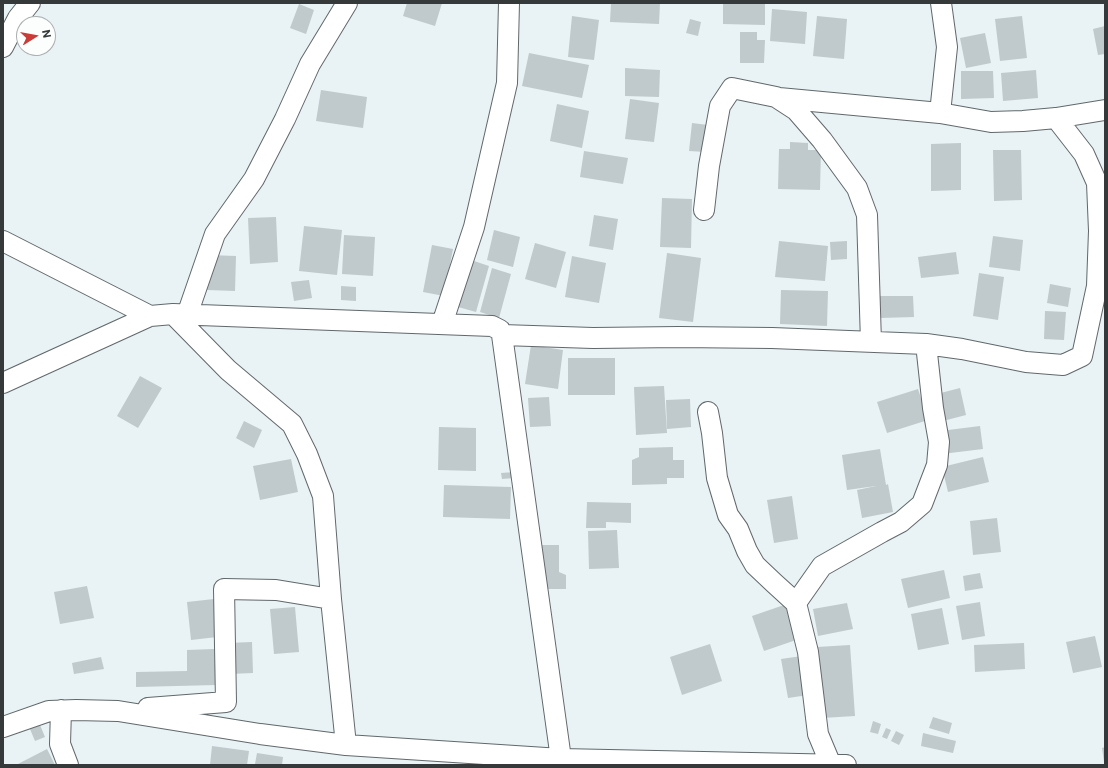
<!DOCTYPE html>
<html>
<head>
<meta charset="utf-8">
<style>
  body { margin:0 }
  #map { position:relative; width:1108px; height:768px; overflow:hidden; background:#e9f2f5; font-family:Commissioner,sans-serif }
  canvas { display:block }
  .frame { position:absolute; inset:0; border:4px solid #35393a; pointer-events:none }
  .north { position:absolute; left:16px; top:16px; width:40px; height:40px; box-sizing:border-box; background:#fcfefe; border:1px solid #acafb0; border-radius:50%; rotate:79deg; font-size:11px; font-weight:700; line-height:16px; text-align:center; color:#35393a }
  .north::after { content:''; display:block; margin:auto; width:14px; height:18px; background:#ca3c38; clip-path:polygon(50% 0,100% 100%,50% 72%,0 100%) }
</style>
</head>
<body>
<div id="map">
<canvas width="1108" height="768"></canvas>
<div class="frame"></div>
<div class="north">N</div>
</div>
<script>
const context = document.querySelector('canvas').getContext('2d');
context.lineJoin = 'round';
function paint(path, color) {
  context.fillStyle = color;
  context.fill(path, 'evenodd');
}
function stroke(path, color, width, dash) {
  context.strokeStyle = color;
  context.lineWidth = width;
  context.lineCap = dash ? 'butt' : 'round';
  context.setLineDash(dash || []);
  context.stroke(path);
}
paint(new Path2D(`
  M407,3H442L435,26L403,16Z
  M611,3H660L659,24L610,22Z
  M723,3H765V25L723,24Z
  M299,4L314,10L306,34L290,28Z
  M772,9L807,12L805,44L770,41Z
  M572,16L599,20L594,60L568,57Z
  M817,16L847,19L844,59L813,56Z
  M1022,16L1027,58L1000,61L995,19Z
  M690,19L701,22L698,36L686,33Z
  M1105,26V54L1098,55L1093,29Z
  M740,32H757V40H765L764,63H740Z
  M985,33L991,63L966,68L960,38Z
  M529,53L589,65L582,98L522,86Z
  M625,68L660,70L659,97L625,96Z
  M1036,70L1038,98L1003,101L1001,73Z
  M961,71H993L994,98L961,99Z
  M321,90L367,97L363,128L316,121Z
  M630,99L659,103L654,142L625,139Z
  M557,104L589,111L582,148L550,141Z
  M692,123L708,125L705,152L689,151Z
  M790,142L808,143V150H821L820,190L778,189L779,149H790Z
  M961,143V190L931,191V144Z
  M993,150H1021L1022,200L994,201Z
  M584,151L628,158L623,184L580,177Z
  M662,198L692,199L691,248L660,247Z
  M594,215L618,219L613,250L589,246Z
  M276,217L278,262L250,264L248,218Z
  M304,226L342,230L337,275L299,271Z
  M494,230L520,237L513,267L487,260Z
  M344,235L375,237L373,276L342,274Z
  M993,236L1023,240L1020,271L989,267Z
  M779,241L828,246L825,281L775,277Z
  M847,241V259L831,260L830,242Z
  M535,243L566,252L556,288L525,279Z
  M432,245L453,249L444,296L423,292Z
  M956,252L959,274L921,278L918,257Z
  M667,253L701,258L693,322L659,318Z
  M208,255L236,256L235,291L207,290Z
  M572,256L606,263L599,303L565,297Z
  M471,260L489,266L476,312L458,307Z
  M492,268L511,274L499,318L480,312Z
  M979,273L1004,277L998,320L973,316Z
  M309,280L312,298L294,301L291,282Z
  M1050,284L1071,288L1068,307L1047,303Z
  M341,286L356,287V301L341,300Z
  M781,290L828,291L827,326L780,324Z
  M880,296H913L914,317L880,318Z
  M1045,311L1066,312L1064,340L1044,339Z
  M531,345L563,350L558,389L525,384Z
  M568,358H615V395H568Z
  M140,376L162,388L138,428L117,416Z
  M664,386L667,433L636,435L634,387Z
  M960,388L966,415L939,422L933,395Z
  M918,389L928,420L887,433L877,402Z
  M549,397L551,426L530,427L528,398Z
  M690,399L691,427L667,429L666,400Z
  M244,421L262,430L254,448L236,438Z
  M980,426L983,449L942,454L940,431Z
  M439,427L476,428V471L438,470Z
  M673,447V460H684V478H667V484L632,485V460L639,457V448Z
  M880,449L886,485L888,484L893,512L862,518L857,490L876,486L847,490L842,455Z
  M983,457L989,482L948,492L942,467Z
  M291,459L298,492L260,500L253,466Z
  M514,472L515,478L502,479L501,473Z
  M444,485L511,487L510,519L443,517Z
  M792,496L798,539L774,543L767,500Z
  M587,502L631,503V523L606,522V528H586Z
  M997,518L1001,552L973,555L970,521Z
  M617,530L619,568L589,569L588,531Z
  M541,545H559V572L566,575V589H542Z
  M944,570L950,598L908,608L901,579Z
  M980,573L983,588L965,591L963,576Z
  M87,586L94,618L60,624L54,592Z
  M214,599L217,637L191,640L187,602Z
  M980,602L985,636L962,640L956,606Z
  M847,603L853,629L818,636L813,609Z
  M787,604L799,639L764,651L752,616Z
  M295,607L299,652L274,654L270,609Z
  M942,608L949,644L918,650L911,614Z
  M1095,636L1102,667L1073,673L1066,642Z
  M252,642L253,673L230,674L228,643Z
  M1024,643L1025,669L975,672L974,645Z
  M710,644L722,681L682,695L670,657Z
  M850,645L855,716L822,718L817,647Z
  M214,649L216,685L136,687V672L187,671V650Z
  M802,656L808,695L788,698L781,659Z
  M101,657L104,669L74,674L72,663Z
  M933,717L952,723L949,734L929,728Z
  M873,721L881,724L878,734L870,732Z
  M40,725L45,737L35,741L30,729Z
  M886,728L891,730L887,739L882,737Z
  M896,731L904,735L899,745L891,741Z
  M923,733L956,741L953,753L921,746Z
  M212,746L249,751L247,765H210Z
  M1105,747V762H1104L1102,748Z
  M47,749L55,765H16Z
  M257,753L283,757L282,765L255,764Z`), '#c0c9cb');
const street = new Path2D(`
  M3,47L18,18L30,3
  M779,98L940,113L991,122L1023,121L1056,118L1105,110
  M940,113L947,47L941,3
  M704,210L709,166L720,106L732,88L776,97L796,110L822,140L857,188L867,215L871,342
  M3,241L150,316
  M173,314L228,370L292,424L307,454L323,496L331,599L346,745
  M187,315L215,234L254,179L285,119L310,64L347,3
  M442,324L474,227L507,83L509,3
  M502,335L593,338L679,337L772,338L926,344L962,349L1026,362L1063,365L1082,356L1097,286L1099,231L1097,183L1084,154L1056,118
  M3,383L150,316L173,314L492,326L500,330L502,335L561,759
  M708,412L712,433L717,478L728,515L738,529L747,551L755,565L774,583L796,603L822,566L882,532L901,522L922,504L937,465L939,442L933,408L926,344
  M796,603L808,652L818,734L831,765
  M148,708L226,702L224,589L276,590L331,599
  M61,710L60,744L68,765
  M3,727L49,711L76,710L118,711L260,734L346,745L561,759L846,765`);
stroke(street, '#61686b', 22);
stroke(street, '#fff', 20);
</script>
</body>
</html>
